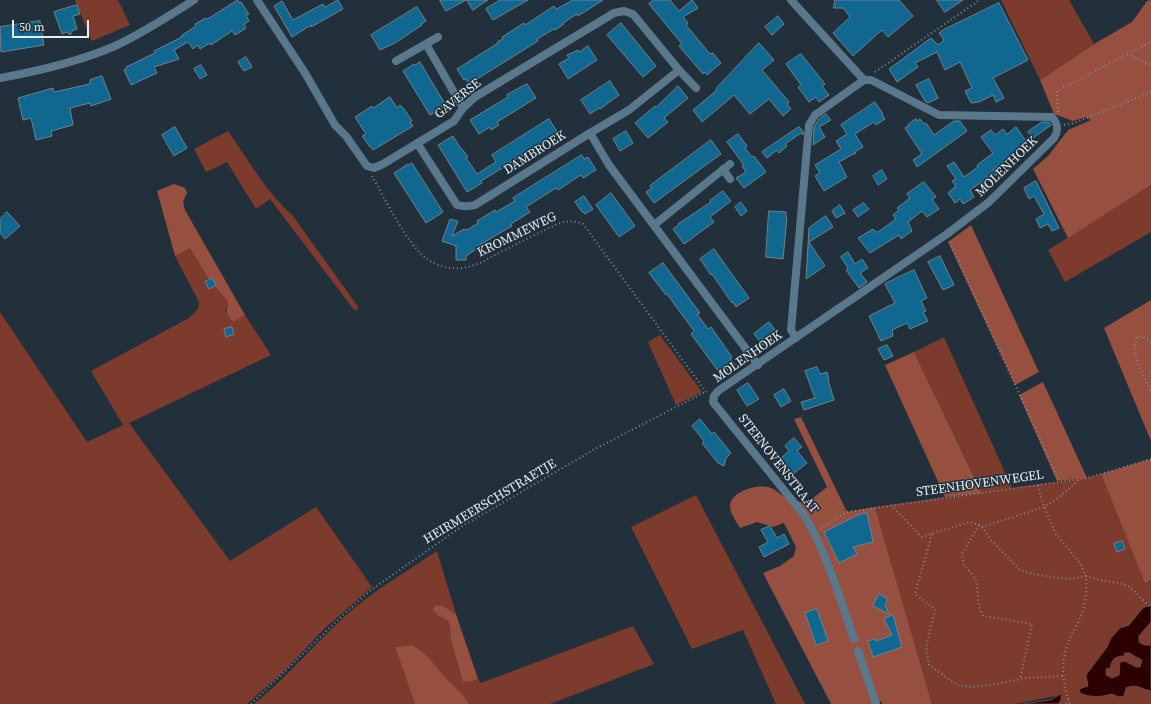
<!DOCTYPE html>
<html>
<head>
<meta charset="utf-8">
<style>
  body { margin:0 }
  #map { position:relative; width:1151px; height:704px; overflow:hidden; background:#21303a; font-family:"Source Serif 4",serif }
  canvas { display:block }
  .scale { position:absolute; left:12px; top:20px; width:77px; height:18px; box-sizing:border-box; border:2px solid #e5eef5; border-top:0; padding-left:5px; font-size:12px; line-height:14px; white-space:nowrap; color:#e5eef5; -webkit-text-stroke:3px #21303a; paint-order:stroke }
</style>
</head>
<body>
<div id="map">
<canvas width="1151" height="704"></canvas>
<div class="scale">50 m</div>
</div>
<script>
const context = document.querySelector('canvas').getContext('2d');
context.lineJoin = 'round';
function paint(path, color) {
  context.fillStyle = color;
  context.fill(path, 'evenodd');
}
function stroke(path, color, width, dash) {
  context.strokeStyle = color;
  context.lineWidth = width;
  context.lineCap = dash ? 'butt' : 'round';
  context.setLineDash(dash || []);
  context.stroke(path);
}
function drawText(font, color, halo, rows, align = 'center') {
  context.font = font + ' "Source Serif 4",serif';
  context.lineWidth = 3;
  context.setLineDash([]);
  context.textBaseline = 'middle';
  context.strokeStyle = halo;
  context.fillStyle = color;
  for (const [text, x, y, turn = 0] of rows) {
    context.save();
    context.translate(x, y);
    context.rotate((+turn || 0) * Math.PI / 180);
    context.textAlign = isNaN(turn) ? turn : align;
    if (halo) context.strokeText(text, 0, 0);
    context.fillText(text, 0, 0);
    context.restore();
  }
}
paint(new Path2D(`
  M75,0H118L130,25L92,41Z
  M1001,0H1069L1094,44L1040,80Z
  M228,131C248,160 267,193 293,216L359,308L355,311L270,199L256,209L227,162L206,172L194,149Z
  M1151,185V232L1065,282L1048,250Z
  M190,247L210,281L227,300L228,304L225,310L233,322L245,315L271,355L129,423L230,561L316,507L372,587L325,628L283,672L247,704H0V312L87,442L123,425L91,371L189,318L198,309L199,302L175,256Z
  M660,335L702,392L676,405L648,342Z
  M944,337L1012,488L1087,478L1101,474L1145,582L1151,580V704H1058L1055,696L1015,704H932L875,507L982,492L914,352Z
  M696,495L805,704H776L743,630L692,649L631,527Z
  M437,551L456,614L443,606L435,605L440,616L448,621C451,627 450,633 451,640C454,654 458,667 462,681L469,682L478,679L481,683L633,626L654,664L550,704H469C463,693 454,687 446,678C434,665 429,654 412,645L395,647L415,704H254C287,677 314,645 345,616C373,591 406,572 437,551Z`), '#7d3b2d');
paint(new Path2D(`
  M1151,0V185L1068,238L1033,169L1049,155L1068,130L1091,120L1086,117L1073,121L1054,114L1040,80L1094,44L1132,22L1147,1Z
  M174,184L185,188L187,193L183,202L185,210L245,315L233,322C221,307 230,312 227,300L210,281L190,248L175,256L157,191Z
  M971,225L1039,372L1015,385L948,242Z
  M1151,300V441L1104,328Z
  M914,352L982,493L945,497L885,365Z
  M1043,382L1087,478L1057,481L1019,395Z
  M801,417L847,512L875,507L932,704H882L881,701L875,704H831L763,573L780,566L794,556L796,547L784,523L773,527L757,522L740,528C737,522 731,515 730,508C728,492 756,484 768,487C775,488 780,495 787,498C792,501 801,502 807,503L827,487L794,419Z
  M1151,459V580L1145,583L1101,474Z
  M435,605L443,606L456,614L478,679L469,682L462,681C459,667 454,654 451,640C450,633 451,627 448,621L439,616L433,610Z
  M412,645C429,654 434,665 446,678C454,687 463,693 469,704H415L395,647Z`), '#974f40');
const water = new Path2D(`
  M1151,605V622L1139,636V642L1144,645H1151V691C1140,689 1137,683 1126,688L1124,696L1119,697L1112,694C1101,697 1091,698 1080,693L1079,689L1088,686L1086,675L1107,647L1111,638L1120,628L1129,625L1143,608ZM1125,653H1130L1134,656L1142,660L1140,667H1136L1125,661L1120,662L1119,675L1112,678L1106,675V669L1110,668C1112,660 1114,656 1124,656Z
  M1061,694V700L1058,704H1022L1050,700Z`);
paint(water, '#2d0000');
stroke(water, '#64474a', 1);
const building = new Path2D(`
  M238,0L239,3L241,2L249,14L246,15L249,21L244,24L246,28L235,35L232,31L211,45L210,43L200,49L198,45L193,49L188,42L174,50L179,59L154,67L157,73L131,85L124,70L127,68L126,67L155,53L154,51L182,37L181,36L196,26L195,24L206,18L207,19Z
  M338,0L343,9L311,27V25L292,37L274,6L282,1L293,20L323,4L325,7Z
  M440,0H466L446,11Z
  M467,0H488L473,10Z
  M500,0H528L493,20L486,9Z
  M573,0H603L578,16L577,14L563,23L564,24L555,30L554,29L537,39L538,41L469,84L466,79L464,80L457,69L498,43L497,42L503,39L502,37L524,23L525,25L554,6L556,9Z
  M653,0H670L679,11L692,0L698,8L683,17L688,23L686,25L710,54L713,53L721,63L707,75L705,72L703,74L679,46L682,44L649,4Z
  M835,0H899L913,16L888,37L882,30L853,56L833,33L850,17L843,8H834Z
  M937,0H963L945,12Z
  M999,3L1028,60L993,78L1004,98L996,102L993,95L979,102L971,103L965,91L972,88L960,62L945,70L937,52L915,63L918,67L897,82L889,69L931,38L938,45L944,40L939,33L943,30Z
  M77,5L80,14L73,16L77,29L72,31L70,35L67,32L62,34L54,12Z
  M417,7L426,21L421,24L422,25L395,43L380,50L371,35Z
  M778,16L784,24L772,35L765,27Z
  M40,21L44,45L1,52L0,27Z
  M621,23L656,66L643,77L607,35Z
  M759,43L774,60L762,70L789,102L787,104L791,109L783,116L769,99L750,114L734,95L702,122L693,110L717,90L716,89Z
  M588,46L597,60L568,79L559,64L569,58L567,55L578,50L579,52Z
  M801,54L825,84L822,86L829,95L819,102L816,97L809,102L798,87L801,85L786,64Z
  M246,57L252,67L244,71L238,62Z
  M420,62L445,104L441,107L442,108L430,115L403,71L414,64L415,65Z
  M201,65L207,75L200,79L194,69Z
  M102,76L111,99L91,106L90,103L70,108L73,125L51,131L52,136L36,140L31,118L23,120L18,98L53,88L54,92L90,84V80Z
  M929,79L938,98L928,103L925,101L916,85Z
  M610,81L619,95L600,109L599,108L590,114L581,100Z
  M527,84L536,98L497,122L499,125L491,130L490,127L479,134L470,120L508,97L507,95Z
  M678,86L688,98L664,118L668,122L648,138L635,123L655,106L656,107Z
  M390,97L397,108L400,105L404,109L412,121L410,122L413,126L373,150L371,147H370L362,136L366,134L355,117L372,106L373,108Z
  M875,102L883,114L882,115L885,119L876,125L874,122L855,134L863,147L856,151L855,154H853L839,162L847,177L824,191L815,176L820,173L815,165L841,149L836,141L847,134L841,125Z
  M826,114L831,120L819,127L825,137L813,145L814,127L819,119Z
  M549,119L558,133L549,139L550,140L539,147L538,146L481,181L482,183L467,192L438,145L453,136L461,149H462L468,157L466,158L477,174L496,162L492,155Z
  M916,119L917,121L920,119L924,124L926,123L934,135L954,121H960L967,131L917,167L913,160L922,154L905,128L909,126L908,125Z
  M1042,122H1049L1051,125L1033,138L1028,132Z
  M175,127L187,148L174,156L162,135Z
  M799,127L803,131V135L801,133L785,144L787,146L779,153L777,150L767,158L762,152Z
  M1016,127L1026,141L1015,150L1016,152L1012,156L993,170L997,175H991L970,190L974,197L963,204L960,199L955,203L948,193L956,186L952,181L956,179L947,166L954,162L964,177L978,167L977,165L993,153L981,137L991,130L995,135L1003,129L1007,134Z
  M626,131L633,143L620,151L613,139Z
  M738,134L747,146L745,148L752,157L754,156L766,172L744,188L736,178L746,172L742,166L744,165L727,142Z
  M711,140L721,154L654,203L646,192L652,188L650,186Z
  M582,155L584,159L588,157L596,170L583,178L581,175L558,190L556,188L526,207L530,212L511,224L512,226L478,246L479,247L466,256V260H456V246L442,241L450,219L458,221L452,236L464,229L467,230L478,223L477,221L495,210L496,212L498,211L515,201L513,198Z
  M412,163L443,212L426,223L394,173L408,164V165Z
  M882,170L887,179L878,185L873,176Z
  M1036,181L1059,228L1052,231L1048,224L1040,228L1036,219L1044,214L1034,196L1029,199L1024,188Z
  M924,182L936,197L932,199L939,209L927,217L922,211L908,222L912,231L901,239L899,235L870,253L858,238L873,229L876,232H878L896,219L893,215L899,210L897,208L910,198L907,194Z
  M723,191L731,201L710,217L714,222L684,244L673,229L679,225L678,224L711,202L710,201Z
  M611,193L635,226L619,237L596,205Z
  M584,196L593,209L585,214L583,212H582L575,202Z
  M741,202L747,211L741,216L735,207Z
  M864,203L869,209L858,217L853,210Z
  M840,205L845,213L836,218L832,211Z
  M769,211L786,212V218H787L783,259L766,257Z
  M7,212L20,226L5,239L0,233V219Z
  M826,216L833,227L809,242L825,266L806,279L809,228Z
  M714,249L749,298L736,307L733,302L732,303L712,274L711,275L700,259Z
  M848,252L855,264L862,259L868,268L860,273L867,282L859,288L846,270L848,268L841,257Z
  M940,256L954,285L943,290L928,262Z
  M663,263L700,313L697,314L708,329L711,327L732,357L730,358L735,365L721,375L691,334L694,331L667,294L666,295L649,273Z
  M914,270L927,298L921,301L926,311L923,312L928,321L910,329L907,323L892,330L893,336L881,341L869,316L895,303L885,284Z
  M212,278L216,285L209,289L205,282Z
  M769,322L778,334L763,345L754,334Z
  M232,327L234,334L226,337L224,329Z
  M887,345L893,356L884,360L878,349Z
  M817,367L820,374L827,372L829,380H828L834,400L804,410L801,402L815,398L805,371Z
  M748,383L759,399L747,406L737,390Z
  M784,389L791,401L781,407L774,395Z
  M700,419L712,434L714,432L731,453L726,458L724,466L718,463L702,443L704,441L692,426Z
  M794,438L802,447L797,451L807,463L793,474L781,458L789,451L785,446Z
  M867,513L873,542L853,547L857,554L839,563L824,532L858,515Z
  M770,526L777,538L784,534L789,544L764,557L759,547L768,542L761,530Z
  M1122,541L1125,549L1117,552L1114,544Z
  M879,594L888,599L885,605L889,614L873,606Z
  M817,609L828,641L816,645L805,613Z
  M893,615L902,647L873,657L868,641L875,639L876,641L892,635L884,619Z`);
paint(building, '#106790');
stroke(building, '#70828d', 1);
stroke(new Path2D(`
  M1127,54L1151,65
  M875,72L936,30L977,2L978,0
  M1058,112L1057,91L1151,42
  M1064,125L1074,123L1151,92
  M372,176C384,197 408,246 427,259C440,268 456,271 471,266C479,264 486,260 493,256C511,247 528,238 545,230C559,223 568,218 583,224L706,392
  M950,242L1059,481
  M1151,342L1142,336L1137,337L1134,348L1139,366L1151,391
  M1038,485L1042,501L1055,533L1080,563L1086,576L1100,580L1119,583L1130,587L1151,608
  M891,505L922,537L969,522L979,525L982,527L1044,507L1058,498L1080,479
  M979,525L962,554L964,565L976,579L979,606L983,616L1032,624L1020,679
  M982,527L991,540L1020,570L1033,574L1058,578L1071,579L1086,576C1087,590 1086,605 1080,618C1076,627 1071,635 1068,643C1060,662 1063,685 1070,704
  M820,529L847,512L1087,478L1151,459
  M932,534L915,594L935,609L926,648L929,665L957,685L971,687L997,684L1025,678L1063,676
  M251,704L344,614L371,590L461,527L595,449L705,392
  M1066,704L1068,700`), '#808c95', 2, [1, 3]);
stroke(new Path2D(`
  M257,0L305,73L335,125L346,136L367,166L374,168L383,164L454,121L463,108L475,97L614,13L624,11L633,14L679,70L696,88
  M791,0L864,80
  M426,44L463,108
  M396,61L438,37
  M590,133L609,165L758,365
  M417,143L457,205C464,207 468,207 475,205L590,133L629,110L679,70
  M723,169L730,179
  M654,225L730,164
  M796,338L791,330L809,125L815,115L864,80H871L939,115L1052,117C1058,124 1059,130 1054,138L989,202L947,234L718,391L714,396L713,402L804,515C827,553 839,597 854,639
  M858,651L876,704`), '#5a788b', 8);
stroke(new Path2D(`
  M0,78C39,71 78,62 115,46C143,33 169,16 194,0`), '#5a788b', 8);
drawText('13px', '#e5eef5', '#21303a', [
  ["GAVERSE",458,99,-39],
  ["DAMBROEK",535,153,-32],
  ["MOLENHOEK",1007,167,-44],
  ["KROMMEWEG",517,235,-26],
  ["MOLENHOEK",748,357,-35],
  ["STEENOVENSTRAAT",778,464,52],
  ["STEENHOVENWEGEL",980,484,-8],
  ["HEIRMEERSCHSTRAETJE",490,502,-31]
]);
</script>
</body>
</html>
